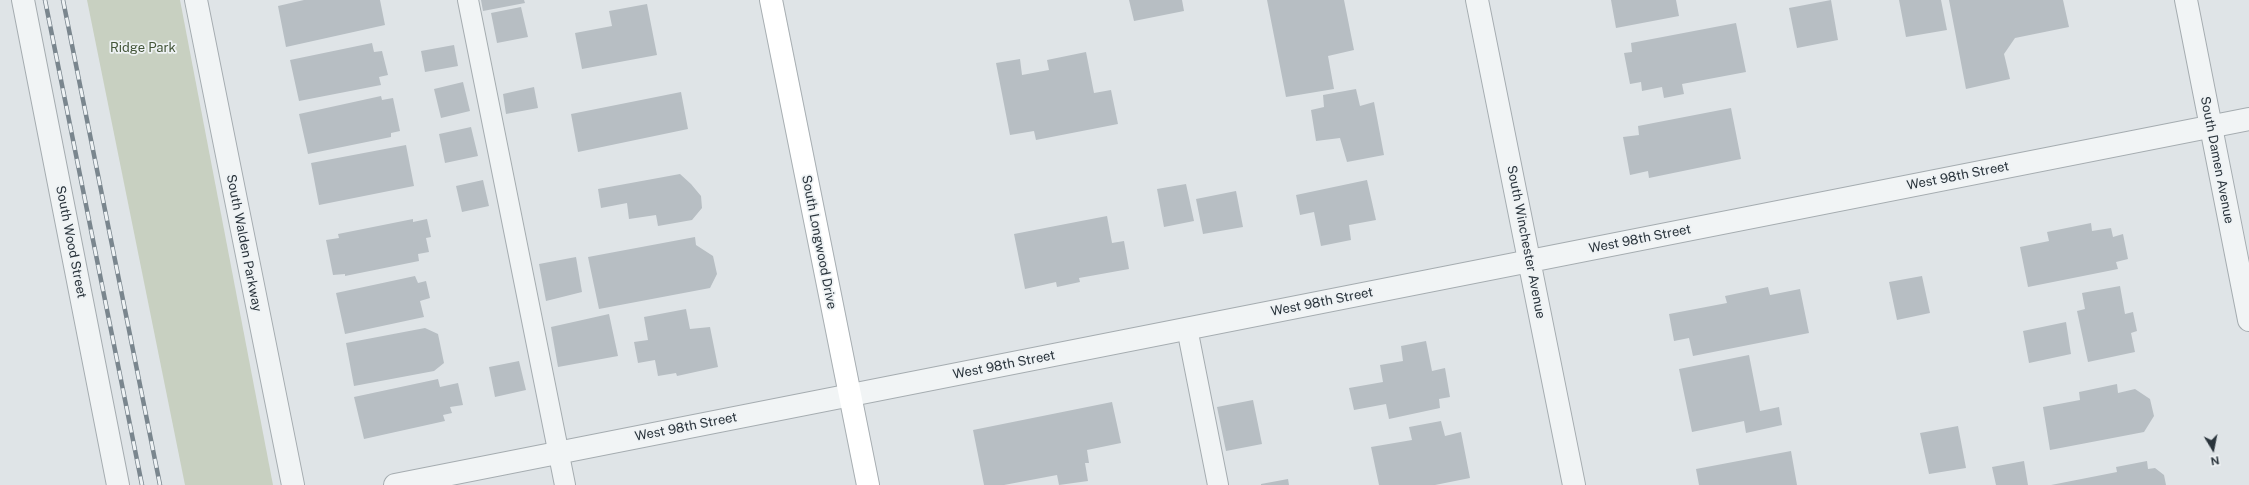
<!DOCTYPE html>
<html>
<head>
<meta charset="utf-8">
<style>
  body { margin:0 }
  #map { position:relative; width:2249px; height:485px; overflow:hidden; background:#dfe4e7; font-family:"Public Sans",sans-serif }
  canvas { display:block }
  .north { position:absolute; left:2193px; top:429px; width:40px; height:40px; -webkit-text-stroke:3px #eef2f4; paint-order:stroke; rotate:170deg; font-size:11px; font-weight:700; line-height:16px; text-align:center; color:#2a343c }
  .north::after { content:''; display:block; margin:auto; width:14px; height:18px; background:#2a343c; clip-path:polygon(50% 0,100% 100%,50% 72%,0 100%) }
</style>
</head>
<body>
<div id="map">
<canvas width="2249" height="485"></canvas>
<div class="north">N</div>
</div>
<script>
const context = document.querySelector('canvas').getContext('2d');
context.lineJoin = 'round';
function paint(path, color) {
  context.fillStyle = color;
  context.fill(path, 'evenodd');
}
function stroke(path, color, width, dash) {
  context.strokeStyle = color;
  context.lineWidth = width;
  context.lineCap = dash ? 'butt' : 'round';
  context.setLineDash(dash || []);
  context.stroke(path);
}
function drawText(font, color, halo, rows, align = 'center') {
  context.font = font + ' "Public Sans",sans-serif';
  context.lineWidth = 3.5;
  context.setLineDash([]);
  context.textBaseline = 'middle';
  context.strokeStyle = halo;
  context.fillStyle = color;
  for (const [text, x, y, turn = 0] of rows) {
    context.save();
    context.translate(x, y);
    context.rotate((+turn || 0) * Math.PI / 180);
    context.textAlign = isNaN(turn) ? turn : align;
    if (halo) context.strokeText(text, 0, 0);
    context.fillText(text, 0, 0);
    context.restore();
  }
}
paint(new Path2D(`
  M87,0H180L273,485H185Z`), '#c8d0c1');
paint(new Path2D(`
  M304,0H380L385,25L286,47L278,6Z
  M481,0H524L525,3L483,11Z
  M1129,0H1182L1184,11L1134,21Z
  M1267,0H1344L1354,50L1328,56L1334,89L1286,97Z
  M1611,0H1676L1679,16L1616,28Z
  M1831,0L1838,40L1797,48L1789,8Z
  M1899,0H1941L1947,30L1906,37Z
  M1949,0H2063L2069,27L2015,38L2004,54L2010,79L1966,89Z
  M647,4L657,55L582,69L575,33L612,26L609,11Z
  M521,7L528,37L497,43L491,13Z
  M1736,23L1746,72L1682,84L1684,94L1664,98L1662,87L1642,91L1641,82L1630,84L1624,53L1632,52L1631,43Z
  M372,43L374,52L382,51L388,75L379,77L381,85L299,101L290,60Z
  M454,45L458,66L425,72L421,51Z
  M1086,52L1094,93L1111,90L1118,124L1036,140L1034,131L1010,135L996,63L1020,59L1022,75L1049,70L1047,60Z
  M463,82L470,111L441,118L434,89Z
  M534,87L538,108L506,114L503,94Z
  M1356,89L1360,106L1374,102L1384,155L1347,162L1340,138L1316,141L1311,110L1324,107L1323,95Z
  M681,92L688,129L578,152L571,114Z
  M381,96L382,100L393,98L400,131L391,133V137L308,154L299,114Z
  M1731,108L1741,159L1649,178L1648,171L1630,175L1623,137L1639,135L1638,126Z
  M471,127L478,156L445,163L439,134Z
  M406,145L414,186L319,205L311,163Z
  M680,174L691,184L701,196L702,208L692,220L658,226L656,215L629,219L627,203L601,208L598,189Z
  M483,180L489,206L462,212L456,186Z
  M1367,180L1376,220L1349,225L1351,240L1321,246L1314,212L1300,215L1296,195Z
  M1186,184L1194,221L1164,227L1157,189Z
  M1236,191L1243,227L1203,234L1196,199Z
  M1107,216L1112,243L1124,241L1129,269L1079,278L1080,282L1057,287L1056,282L1025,289L1014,234Z
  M413,219V222L427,219L431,237L426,238L429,252L418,254L419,261L345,276V274L333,275L326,240L339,238L338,234Z
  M2091,223L2092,231L2111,228L2113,237L2123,234L2128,259L2116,262L2118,269L2028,287L2020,247L2049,241L2047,232Z
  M695,237L696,245L713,256L717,274L710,288L599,309L588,257Z
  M576,257L582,292L546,301L539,264Z
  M415,276L418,283L426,281L430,298L420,301L424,317L345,334L336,293Z
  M1922,276L1930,313L1897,320L1889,282Z
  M2120,286L2125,314L2133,312L2137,331L2131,333L2135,352L2088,362L2077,311L2085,309L2082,293Z
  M1768,287L1770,295L1800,289L1809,333L1693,356L1689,338L1674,341L1669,314L1727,303L1725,296Z
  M686,309L690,329L710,327L718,367L677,376L676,373L658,376L655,360L638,363L634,342L648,340L644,317Z
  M609,314L618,356L558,367L551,327Z
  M2066,322L2071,354L2029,363L2023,331Z
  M425,328L438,334L444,363L434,371L354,386L346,343Z
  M1426,341L1432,371L1445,368L1450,397L1439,399L1440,408L1389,419L1386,404L1354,410L1349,388L1383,382L1380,365L1403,361L1401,346Z
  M1749,355L1760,411L1779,407L1782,425L1746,433L1744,421L1692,432L1679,369Z
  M519,361L526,390L495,397L489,367Z
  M438,379L440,387L458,383L463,405L450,407L452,413L443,415L445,421L364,439L354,397Z
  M2117,384L2118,393L2135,389L2150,399L2154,416L2144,432L2050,450L2043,407L2080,400L2079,392Z
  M1253,400L1262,444L1226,451L1217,407Z
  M1112,402L1121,443L1087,450L1089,463H1085L1088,481L1059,485L1057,475L1004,485H984L973,430Z
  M1441,421L1445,436L1461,432L1470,478L1435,485H1379L1371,447L1412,440L1409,427Z
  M1958,426L1966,468L1929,474L1920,433Z
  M1791,451L1797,485H1699L1696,469Z
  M2024,461L2028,485H1996L1992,467Z
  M2147,461L2148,469L2155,468L2164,475L2166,485H2051L2117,472L2116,467Z
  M1288,479L1289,485H1261V484Z`), '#b7bec3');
const lane = new Path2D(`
  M468,0L565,485
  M1187,328L1218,485`);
const street = new Path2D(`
  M23,0L118,485
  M196,0L293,485
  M1477,0L1574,485
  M2186,0L2249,320
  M395,485L2249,119`);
const secondary = new Path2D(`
  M771,0L868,485`);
stroke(lane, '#a5acb0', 22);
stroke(street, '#a5acb0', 24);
stroke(secondary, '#a5acb0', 24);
stroke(lane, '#f1f4f5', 20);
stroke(street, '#f1f4f5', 22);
stroke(secondary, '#fff', 22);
const rail = new Path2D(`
  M45,0L142,485
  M63,0L160,485`);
stroke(rail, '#7a868e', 4.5);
stroke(rail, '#eef2f4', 3, [9]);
drawText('13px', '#445639', '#eef2f4', [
  ["Ridge Park",143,48]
]);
drawText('13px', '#2a343c', '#eef2f4', [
  ["South Damen Avenue",2217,160,79],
  ["West 98th Street",1958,176,-11],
  ["West 98th Street",1640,239,-11],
  ["South Wood Street",71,242,79],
  ["South Longwood Drive",819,242,79],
  ["South Winchester Avenue",1526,242,79],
  ["South Walden Parkway",244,243,79],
  ["West 98th Street",1322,302,-11],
  ["West 98th Street",1004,365,-11],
  ["West 98th Street",686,427,-11]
]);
</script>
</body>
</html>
